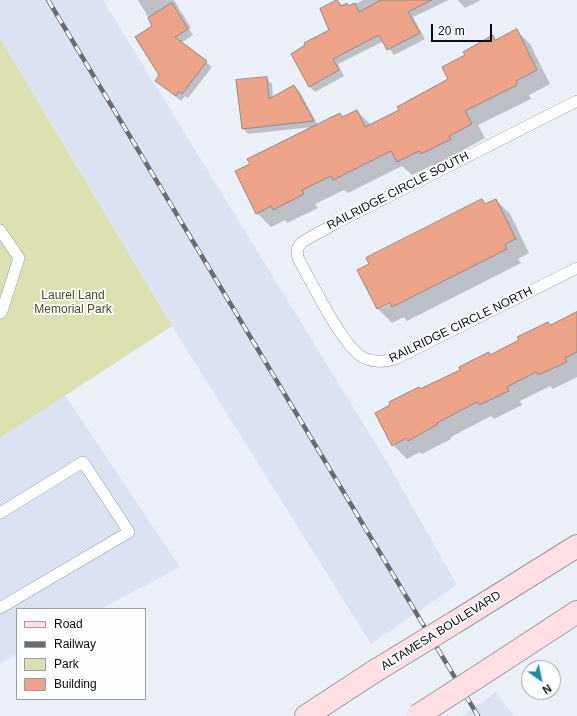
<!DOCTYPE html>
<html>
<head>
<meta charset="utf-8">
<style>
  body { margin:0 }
  #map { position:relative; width:577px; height:716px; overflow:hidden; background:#ebf0f8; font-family:Arial,sans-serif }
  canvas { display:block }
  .legend { position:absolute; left:16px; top:608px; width:130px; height:92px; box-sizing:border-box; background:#fcfdff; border:1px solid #9c9d9f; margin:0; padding:5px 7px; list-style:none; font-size:12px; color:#0c0d10 }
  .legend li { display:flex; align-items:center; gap:8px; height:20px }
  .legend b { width:20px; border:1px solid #9c9d9f }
  .north { position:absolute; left:521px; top:660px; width:40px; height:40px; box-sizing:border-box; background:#fcfdff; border:1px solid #9c9d9f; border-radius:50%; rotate:147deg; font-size:11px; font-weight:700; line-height:16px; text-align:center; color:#0c0d10 }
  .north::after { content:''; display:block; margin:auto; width:14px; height:18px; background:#1d8ab1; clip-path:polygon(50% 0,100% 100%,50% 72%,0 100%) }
  .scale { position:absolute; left:431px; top:24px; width:61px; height:18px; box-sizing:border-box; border:2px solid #0c0d10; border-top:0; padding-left:5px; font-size:12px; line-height:14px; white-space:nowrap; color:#0c0d10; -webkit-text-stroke:3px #fcfdff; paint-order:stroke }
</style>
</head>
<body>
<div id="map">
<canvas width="577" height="716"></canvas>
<ul class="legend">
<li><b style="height:5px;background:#fedfe3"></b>Road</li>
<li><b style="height:5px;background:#696b70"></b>Railway</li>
<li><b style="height:11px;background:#dcdfb0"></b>Park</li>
<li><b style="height:11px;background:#eda387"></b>Building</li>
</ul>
<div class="north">N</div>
<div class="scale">20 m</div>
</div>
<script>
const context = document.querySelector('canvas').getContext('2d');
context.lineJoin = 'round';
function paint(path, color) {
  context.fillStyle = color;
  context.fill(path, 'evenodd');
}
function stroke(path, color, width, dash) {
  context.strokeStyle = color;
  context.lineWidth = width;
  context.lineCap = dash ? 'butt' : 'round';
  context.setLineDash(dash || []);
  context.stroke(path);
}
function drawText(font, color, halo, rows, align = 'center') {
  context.font = font + ' Arial,sans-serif';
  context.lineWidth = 4;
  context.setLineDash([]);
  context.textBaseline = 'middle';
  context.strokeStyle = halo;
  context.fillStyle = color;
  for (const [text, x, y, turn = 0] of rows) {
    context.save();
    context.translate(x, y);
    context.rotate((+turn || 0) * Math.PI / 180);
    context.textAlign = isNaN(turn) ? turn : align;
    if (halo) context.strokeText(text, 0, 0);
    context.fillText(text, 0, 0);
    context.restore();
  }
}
paint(new Path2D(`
  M0,0H103L390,467L457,585L371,644L172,326L0,38Z
  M65,395L180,567L101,609H17V654L0,664V438Z
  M496,692L514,716H462Z`), '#dbe3f2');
paint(new Path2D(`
  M0,38L172,326L0,438Z`), '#dcdfb0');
paint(new Path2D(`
  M138,0H174L191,28L189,29L193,35L181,43L212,67L188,98L185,96L181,101L156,81L160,76L154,27Z
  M363,0H449L413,17L425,39L394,55L384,41L338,64L344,76L315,92L310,87L292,54L330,30L322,9L338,1L343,6L346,4L349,7Z
  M458,0H481L465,8Z
  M516,30L530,44L550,84L529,95L531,99L478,125L485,138L463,150L464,154L436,167L433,165L412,175L402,166L348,193L344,190L315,204L318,208L287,223L285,220L271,227L257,213L251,165L312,127L248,134L243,128L266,78L272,84L273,98L294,86L300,92L318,125L340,114L343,118L357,111L371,125L400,111L449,80L466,56L492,37L496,41Z
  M496,200L510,214L529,253L518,259L521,263L407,321L404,317L392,323L378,309L358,270L482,201L486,205ZM394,300L395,302L382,308V306Z
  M577,313V377L553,389L550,386L520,401L522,405L494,419L491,416L451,437V439L422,454L420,452L407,459L393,445L421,390L462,370L489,353L491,355Z`), '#0003');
const building = new Path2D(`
  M337,0L341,6L347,3L348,6L355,3L359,12L381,0H432L408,12L420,33L387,50L379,35L333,59L339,70L309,87L291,54L305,45L304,43L329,30L320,9Z
  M172,3L188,29L175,37L207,61L182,94L179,91L176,96L155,81L159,75L135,37L152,26L148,18Z
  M517,29L537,70L516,81L517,85L465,111L472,124L449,136L451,139L421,154L419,151L397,162L391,151L333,180L331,176L302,190L304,194L273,210L271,206L256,214L235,171L250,164L247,159L340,113L342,117L357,110L365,127L399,110L397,107L448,79L442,67L465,55L463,52L493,35L495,40Z
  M267,77L269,99L294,85L314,121L242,129L236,80Z
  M482,199L485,204L496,199L516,239L505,244L507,249L392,307L390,303L377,309L357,270L369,264L366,258Z
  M577,312V352L565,358L567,362L538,375L536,372L507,387L509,391L479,405L477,402L437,423L438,424L408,441L406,438L392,446L375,413L390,405L389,402L419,387L420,389L460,370L459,367L489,352L490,355L519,340L517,337L548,322L550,325Z`);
paint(building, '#eda387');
stroke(building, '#928884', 1);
const service = new Path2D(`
  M577,101L338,222L302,242L297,249L298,258C311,281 343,348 364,358C376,363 385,362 397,358L577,268
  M0,230L19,258L2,311L0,313
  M0,513L83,462L129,532L0,608`);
const secondary = new Path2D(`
  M457,621L577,546
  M493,667L577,612
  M306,716L375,671`);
stroke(service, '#9498a0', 12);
stroke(secondary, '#9498a0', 24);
stroke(service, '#fff', 11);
stroke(secondary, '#fedfe3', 22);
const rail = new Path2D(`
  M48,0L478,716`);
stroke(rail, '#696b70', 4.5);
stroke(rail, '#fcfdff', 3, [9]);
const secondaryBridge = new Path2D(`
  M375,671L457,621
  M417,716L493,667`);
stroke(secondaryBridge, '#9498a0', 24, []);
stroke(secondaryBridge, '#fedfe3', 22);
drawText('12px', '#0c0d10', '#fcfdff', [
  ["RAILRIDGE CIRCLE SOUTH",398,191,-27],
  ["RAILRIDGE CIRCLE NORTH",461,325,-26],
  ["ALTAMESA BOULEVARD",441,631,-32]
]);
drawText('12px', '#4e4f17', '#fcfdff', [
  ["Laurel Land",73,296],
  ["Memorial Park",73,310]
]);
</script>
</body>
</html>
